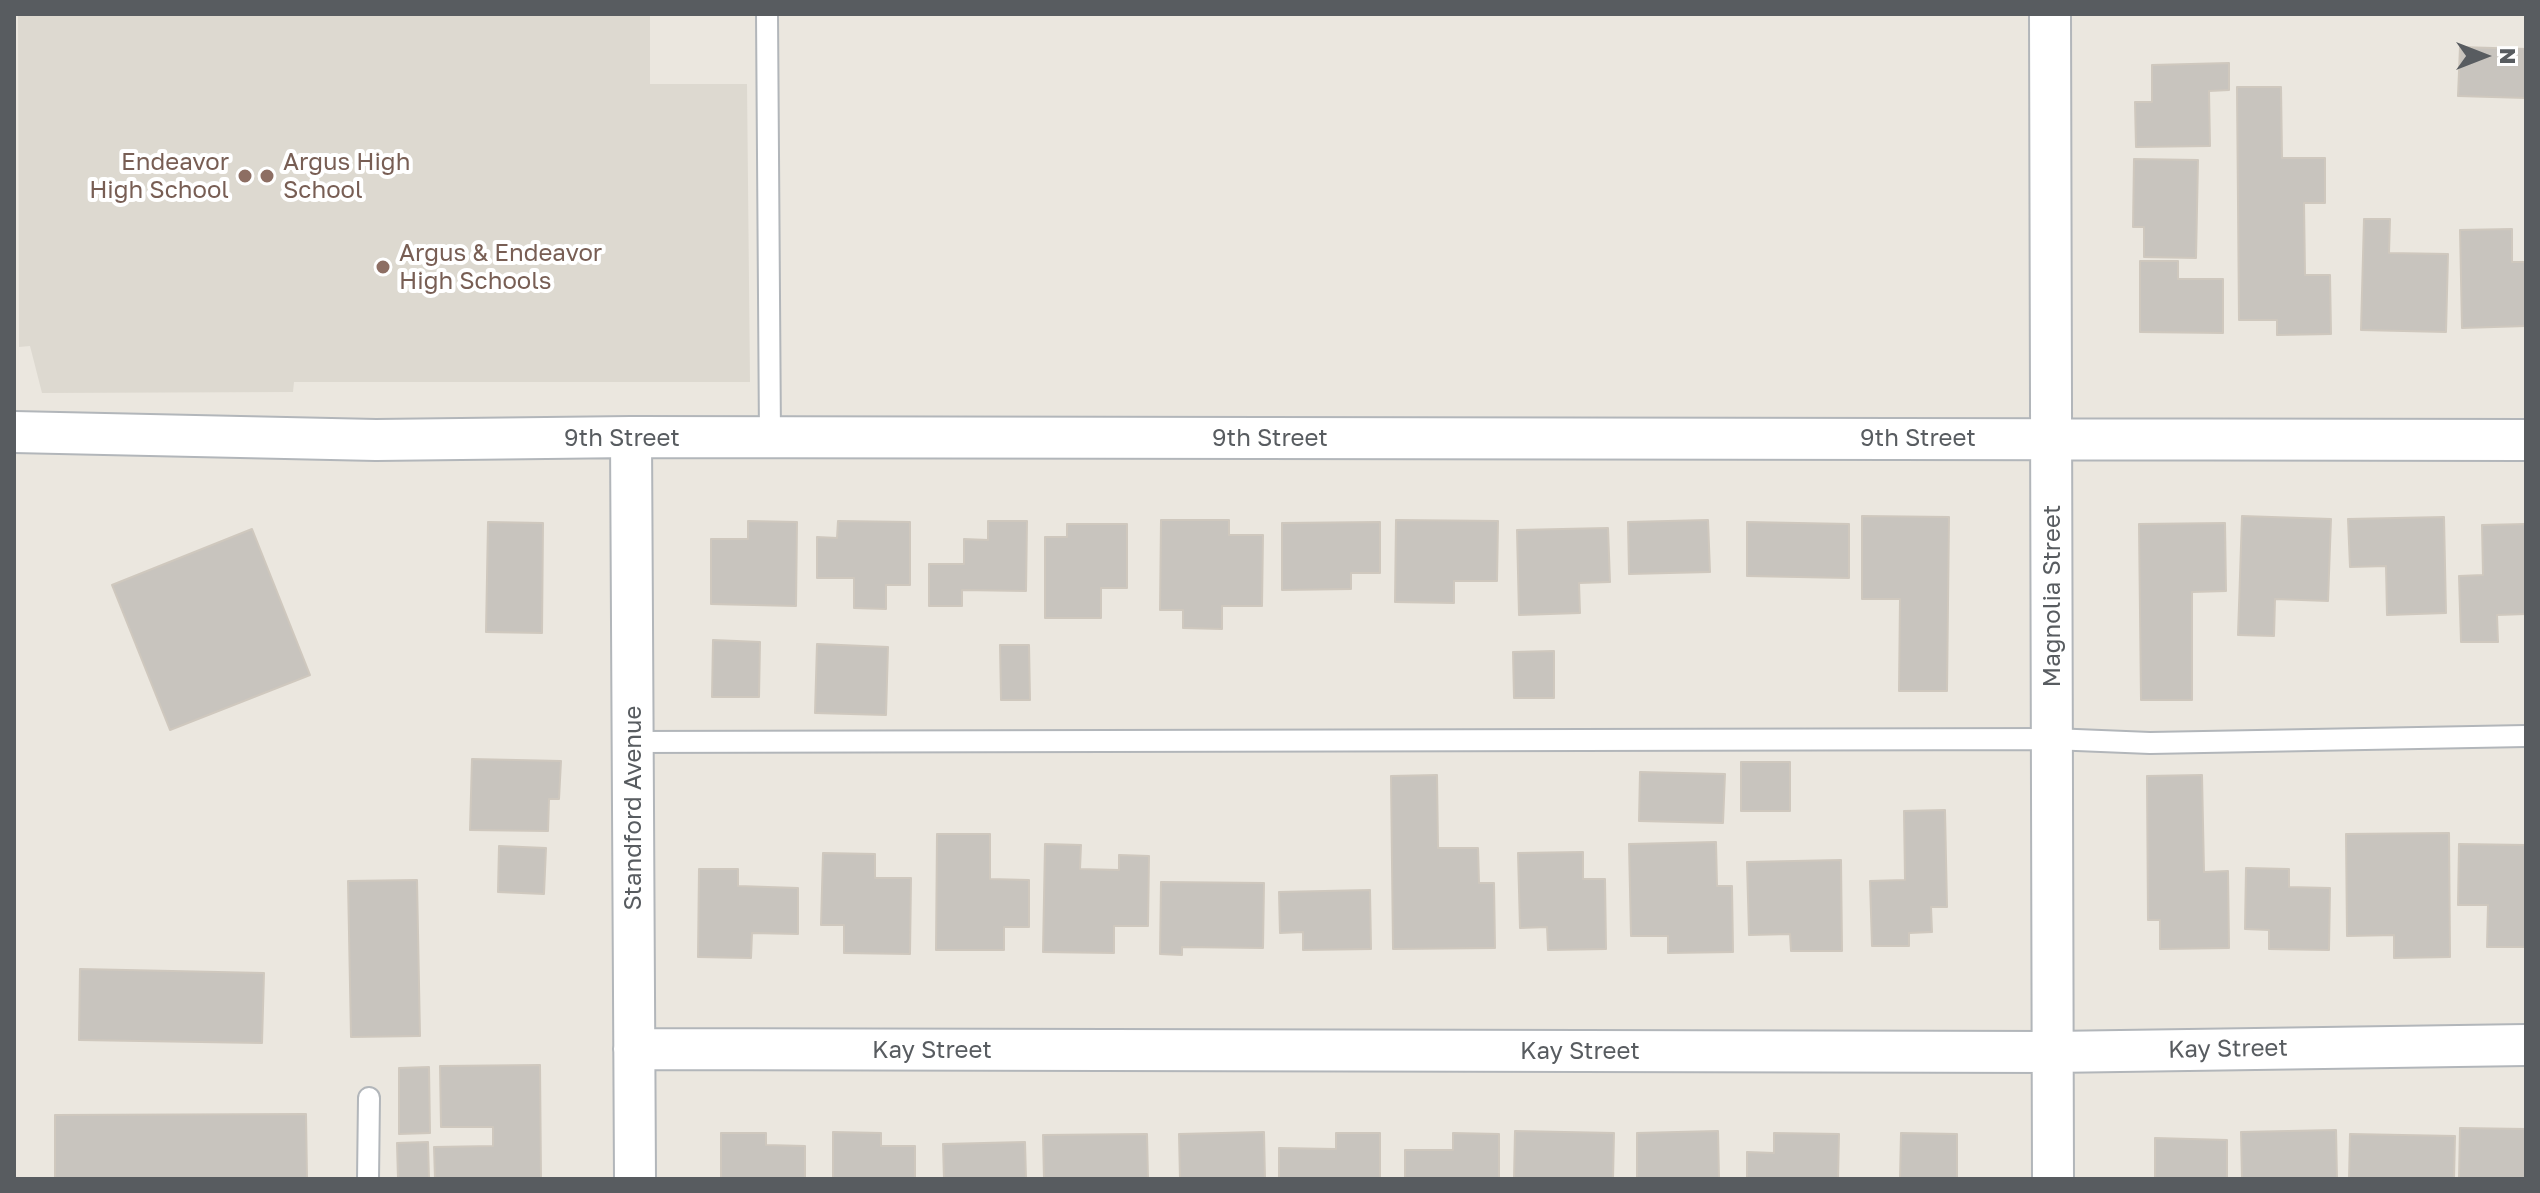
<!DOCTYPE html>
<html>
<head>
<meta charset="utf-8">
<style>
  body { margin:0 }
  #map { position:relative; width:2540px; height:1193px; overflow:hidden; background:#ebe7df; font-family:"Golos Text",sans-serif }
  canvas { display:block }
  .frame { position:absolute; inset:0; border:16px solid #585c60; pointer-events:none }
  .north { position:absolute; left:2444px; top:16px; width:80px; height:80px; -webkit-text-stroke:6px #fff; paint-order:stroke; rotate:90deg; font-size:22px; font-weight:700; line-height:32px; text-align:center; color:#585c60 }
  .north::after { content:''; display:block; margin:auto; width:28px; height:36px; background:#585c60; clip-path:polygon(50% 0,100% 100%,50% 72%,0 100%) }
</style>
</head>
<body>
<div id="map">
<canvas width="2540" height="1193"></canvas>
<div class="frame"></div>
<div class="north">N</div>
</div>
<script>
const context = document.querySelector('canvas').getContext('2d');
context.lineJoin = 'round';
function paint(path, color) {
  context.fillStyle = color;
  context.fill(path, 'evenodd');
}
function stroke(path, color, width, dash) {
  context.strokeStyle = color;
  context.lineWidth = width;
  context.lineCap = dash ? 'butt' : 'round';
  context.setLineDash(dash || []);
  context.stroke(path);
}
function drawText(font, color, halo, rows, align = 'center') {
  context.font = font + ' "Golos Text",sans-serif';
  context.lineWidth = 8;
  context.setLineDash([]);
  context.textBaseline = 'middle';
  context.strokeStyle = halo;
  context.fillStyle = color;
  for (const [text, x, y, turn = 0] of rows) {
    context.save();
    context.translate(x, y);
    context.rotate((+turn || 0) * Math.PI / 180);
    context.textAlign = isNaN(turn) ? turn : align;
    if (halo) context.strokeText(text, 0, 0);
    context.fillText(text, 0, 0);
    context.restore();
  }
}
paint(new Path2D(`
  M18,14H650V84H747L750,382H294L293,392L42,393L30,346L19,347Z`), '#ddd9d0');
const building = new Path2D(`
  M2460,47L2526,49V98L2458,96Z
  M2229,63V90L2209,91L2210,146L2136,147L2135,102H2152V65Z
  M2237,87H2281L2282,158H2325V203H2304L2305,275H2330L2331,334L2277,335V320H2239Z
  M2134,159L2198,160L2196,258L2144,257V227H2133Z
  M2364,219H2390L2389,253L2448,254L2446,332L2361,330Z
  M2512,229V262H2526V326L2462,328L2460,230Z
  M2140,261H2178V279H2223V333L2140,332Z
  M1862,516L1949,517L1947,691H1899L1900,599H1862Z
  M2242,516L2331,519L2328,601L2275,599L2274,636L2238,635Z
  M2444,517L2446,613L2387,615L2386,566L2350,567L2348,519Z
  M1161,520H1229V535H1263L1262,606H1222V629L1183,628V610H1160Z
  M1396,520L1498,521L1497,581H1454V603L1395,602Z
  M1708,520L1710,572L1629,574L1628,522Z
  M748,521L797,522L796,606L711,604V539H748Z
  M838,521L910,522V585H886V609L854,608V578H817V537L837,538Z
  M988,521H1027L1026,591L962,590V606H929V564H964V539L988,540Z
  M488,522L543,523L542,633L486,632Z
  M1380,522V573H1351V589L1282,590V523Z
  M1747,522L1849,524V578L1747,576Z
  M2225,523L2226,591L2192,592V700H2141L2139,524Z
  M1067,524H1127V588H1101V618H1045V537H1067Z
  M2526,524V614L2497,615L2498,642H2461L2459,576L2483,575L2482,525Z
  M1608,528L1610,582L1579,583L1580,613L1519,615L1517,530Z
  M252,529L310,675L170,730L112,585Z
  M713,640L760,642L759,697H712Z
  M817,644L888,647L886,715L815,713Z
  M1000,645H1029L1030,700H1001Z
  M1554,651V698H1514L1513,652Z
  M472,759L561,761L559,799H549L548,831L470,830Z
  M1741,762H1790V811H1741Z
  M1640,772L1725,774L1723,823L1639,821Z
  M1437,775L1438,848H1478L1479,883H1494L1495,948L1393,949L1391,776Z
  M2202,775L2204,872L2228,871L2229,948L2160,949V920H2148L2147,776Z
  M1945,810L1947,907H1931L1932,932L1909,933V946H1872L1870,881L1905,880L1904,811Z
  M2449,833L2450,957L2394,958V935L2347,936L2346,834Z
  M937,834H990V879L1029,880V927H1004V950H936Z
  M1716,842L1717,886H1732L1733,952L1668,953V936H1631L1629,844Z
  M1045,844L1081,845L1080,869L1119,870V855L1149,856L1148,926H1114V953L1043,952Z
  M2459,844L2526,845V947H2487L2488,905H2458Z
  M499,846L546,848L544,894L498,892Z
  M1583,852V879H1605L1606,949L1548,950L1547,927L1520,928L1518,853Z
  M823,853L875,854V878H911L910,954L844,953V925H821Z
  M1841,860L1842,951H1791L1790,934L1749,935L1747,862Z
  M2246,868L2289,869V887L2330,888L2329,950L2269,949V930L2245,929Z
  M699,869H738V886L798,888V934L752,933L751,958L698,957Z
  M417,880L420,1036L351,1037L348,881Z
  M1161,882L1264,883L1263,948L1182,947V955L1160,954Z
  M1370,890L1371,949L1303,950V932L1280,933L1279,892Z
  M80,969L264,973L262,1043L79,1040Z
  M540,1065L541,1179H435L434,1147L493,1146V1127H441L440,1066Z
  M429,1067L430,1133L399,1134V1068Z
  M306,1114L307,1179H55V1115Z
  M2460,1128L2526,1129V1179H2459Z
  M2336,1130L2337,1179H2242L2241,1132Z
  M1515,1131L1614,1133L1613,1179H1514Z
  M1718,1131L1719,1179H1637V1133Z
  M833,1132L881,1133V1146H915V1179H833Z
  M1264,1132L1265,1179H1180L1179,1134Z
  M721,1133H766V1145L805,1146V1179H721Z
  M1336,1133H1380V1179H1279V1148L1336,1149Z
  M1453,1133L1499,1134V1179H1405V1150H1453Z
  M1774,1133L1839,1134L1838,1179H1747V1152L1774,1153Z
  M1901,1133L1957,1134V1179H1900Z
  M1147,1134L1148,1179H1044L1043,1135Z
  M2350,1134L2455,1136L2454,1179H2349Z
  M2155,1138L2227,1140V1179H2155Z
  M428,1142L429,1179H398L397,1143Z
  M1025,1142L1026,1179H944L943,1144Z`);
paint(building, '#c8c4be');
stroke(building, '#cfc8be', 2);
const lane = new Path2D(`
  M767,14L770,437
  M632,742L2052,739L2150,743L2526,736
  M368,1179L369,1098`);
const street = new Path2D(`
  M2050,14L2053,1179
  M14,432L376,440L631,437L2526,440
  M631,437L635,1179
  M634,1049L2053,1052L2526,1045`);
stroke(lane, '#b2b6ba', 24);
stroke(street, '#b2b6ba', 44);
stroke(lane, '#fff', 20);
stroke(street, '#fff', 40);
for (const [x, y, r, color] of [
  [245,176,8,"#8d6e63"],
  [267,176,8,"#8d6e63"],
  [383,267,8,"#8d6e63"]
]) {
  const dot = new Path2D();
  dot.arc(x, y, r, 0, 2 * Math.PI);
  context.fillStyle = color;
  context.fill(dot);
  stroke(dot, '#fff', 3);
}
drawText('24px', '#785e54', '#fff', [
  ["Endeavor",229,162,"right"],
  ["High School",229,190,"right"],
  ["Argus High",283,162],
  ["School",283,190],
  ["Argus & Endeavor",399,253],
  ["High Schools",399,281]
], 'left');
drawText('24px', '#585c60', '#fff', [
  ["9th Street",622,438],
  ["9th Street",1270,438],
  ["9th Street",1918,438],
  ["Magnolia Street",2052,596,-90],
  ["Standford Avenue",633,808,-90],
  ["Kay Street",2228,1049,-1],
  ["Kay Street",932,1050],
  ["Kay Street",1580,1051]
]);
</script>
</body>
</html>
